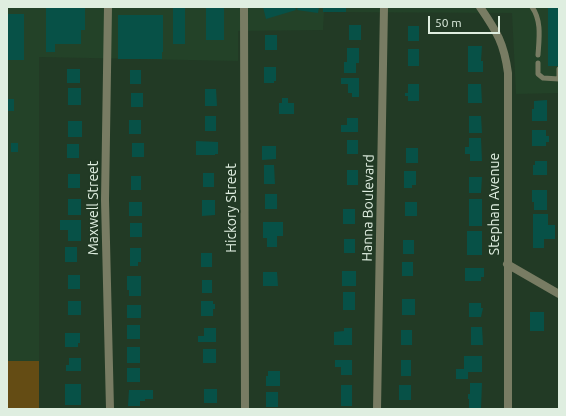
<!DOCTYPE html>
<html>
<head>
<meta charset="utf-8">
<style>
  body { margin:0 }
  #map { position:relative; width:566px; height:416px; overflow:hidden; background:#223a25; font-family:Ubuntu,sans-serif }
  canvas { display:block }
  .frame { position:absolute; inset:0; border:8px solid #dfeee0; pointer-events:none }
  .scale { position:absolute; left:428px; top:16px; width:72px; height:18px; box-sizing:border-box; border:2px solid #dfeee0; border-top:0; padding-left:5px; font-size:12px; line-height:14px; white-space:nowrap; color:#dfeee0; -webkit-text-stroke:3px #223a25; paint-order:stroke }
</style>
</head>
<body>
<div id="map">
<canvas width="566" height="416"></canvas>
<div class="frame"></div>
<div class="scale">50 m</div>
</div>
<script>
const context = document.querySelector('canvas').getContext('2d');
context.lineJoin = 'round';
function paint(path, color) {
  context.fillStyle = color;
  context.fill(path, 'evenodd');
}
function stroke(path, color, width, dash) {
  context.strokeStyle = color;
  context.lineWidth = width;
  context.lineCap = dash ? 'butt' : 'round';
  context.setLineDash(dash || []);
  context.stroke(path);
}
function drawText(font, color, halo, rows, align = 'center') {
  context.font = font + ' Ubuntu,sans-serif';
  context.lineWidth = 3;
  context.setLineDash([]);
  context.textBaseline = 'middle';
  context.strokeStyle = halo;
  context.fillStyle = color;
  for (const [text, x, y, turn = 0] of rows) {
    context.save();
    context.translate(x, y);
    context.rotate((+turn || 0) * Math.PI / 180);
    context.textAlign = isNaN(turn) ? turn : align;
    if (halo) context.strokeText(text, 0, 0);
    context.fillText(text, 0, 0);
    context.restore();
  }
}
paint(new Path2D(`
  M7,7H559V93L516,94L512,13L324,12L323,30L238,31V61L39,57V361H7Z`), '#234228');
paint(new Path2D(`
  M7,361H39V409H7Z`), '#644c14');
paint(new Path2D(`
  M46,7H85V30H81V44H55V52H46Z
  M173,7H185V44H173Z
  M206,7H224V40H206Z
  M263,7H295L296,10L266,19Z
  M298,7H319L318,13L297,10Z
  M323,7H346V12H323Z
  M548,7H559V66H548Z
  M7,14H24V60H7Z
  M118,15H163V52H162V59H118Z
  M349,25H361V40H349Z
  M408,26H419V41H408Z
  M265,35H277V50H265Z
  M468,46H482L481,61H483V72H468Z
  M347,48H359V63H356V73H344V62H347Z
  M408,49H419V66H408Z
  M264,67H276V81H274V83H264Z
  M67,69H80V83H67Z
  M130,70H141V84H130Z
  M341,78H359V97H352V93H348V84H341Z
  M408,84H419V101H408V96H405V93H408Z
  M468,84H481L482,103H468Z
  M68,88H81V105H68Z
  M205,89H216L217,106H205Z
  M131,93H143V107H131Z
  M282,98H288V103H294V114H279V103H282Z
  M7,99H14V111H7Z
  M547,100V121H532V109H534V101Z
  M205,116H216V131H205Z
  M469,116H481L482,133H469Z
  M347,118H358V132H341V125H347Z
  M129,120H141V134H129Z
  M68,121H82V137H68Z
  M532,130H546V136H549V142H546V146H532Z
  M469,138H481L482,161H470V154H465V147H469Z
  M347,140H358V154H347Z
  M196,141L218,142V154H215V155H196Z
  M11,143H18V152H11Z
  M132,143H144V157H132Z
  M67,144H79V158H67Z
  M262,146H276V159L262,160Z
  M406,148H418V163H406Z
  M535,161H547V175H533V165H535Z
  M264,165H274L275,184H264Z
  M347,170H358V185H347Z
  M404,171H416V185H412V188H404Z
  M203,173H214V187H203Z
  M68,174H80V188H68Z
  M131,176H141V190H131Z
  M469,177H482L481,193H469Z
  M532,190H547V210H534V202H532Z
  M265,194H277V209H265Z
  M68,199H81V215H68Z
  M469,199H482V226H469Z
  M202,200H215V215L202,216Z
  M129,202H142V216H129Z
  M405,202H417V216H405Z
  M343,209H355V224H343Z
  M533,214H548V225H555V239H544V248H533Z
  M60,220H81V241H68V230H60Z
  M263,222H283V236H277V247H267V238H263Z
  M130,223H142V237H130Z
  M467,231H482V255H467Z
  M344,239H355V253H344Z
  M403,240H414V254H403Z
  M65,247H77V262H65Z
  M130,248H141V262H138V266H130Z
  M201,253H212V267H201Z
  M402,262H413V276H402Z
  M465,268H484V277H481V281H465Z
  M342,271H356V286H342Z
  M263,272H277L278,286H263Z
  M68,275H80V289H68Z
  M127,276H141V296H129V290H127Z
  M202,280H212V293H202Z
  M343,292H355V310H343Z
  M402,299H415V315H402Z
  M68,301H81V315H68Z
  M201,301H213V304H215V309H213V316H201Z
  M469,303H481V308H483L481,317H469Z
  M127,305H141V318H127Z
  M530,312H544V331H530Z
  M127,325H140V339H127Z
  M471,327H482L483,345H471Z
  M204,328H216V342H198V336H204Z
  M344,328H352V345H334V332L344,331Z
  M401,330H412V345H401Z
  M65,333H80V343H78V347H65Z
  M127,347H140V363H127Z
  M203,349H216V363H203Z
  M464,356H482V372H468V379H456V369H464Z
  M69,358H81V371H66V365H69Z
  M335,360H352V375H341V367H335Z
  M401,360H411V376H401Z
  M127,368H140V382H127Z
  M268,371H280V386H266V376H268Z
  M470,383H482L481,409H469V399H468V394H470Z
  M65,384H81V405H65Z
  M341,385H352V406H341Z
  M399,385H411V400H399Z
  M204,389H217V403H204Z
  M129,390H153V399H145V401H140V406H128Z
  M266,392H278V407H266Z`), '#075147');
stroke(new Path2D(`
  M532,7C542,21 539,39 538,55
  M538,63V74L543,78L559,79
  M559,79V69`), '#787c63', 5);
stroke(new Path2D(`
  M108,7L105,200L110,409
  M244,7L245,409
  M480,7C497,32 504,43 508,73V409
  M507,264L559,294`), '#787c63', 8);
stroke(new Path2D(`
  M377,409L384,7`), '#787c63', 8);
drawText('14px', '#dfeee0', '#223a25', [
  ["Stephan Avenue",494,204,-90],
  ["Maxwell Street",93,208,-90],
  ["Hickory Street",231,208,-90],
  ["Hanna Boulevard",368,208,-89]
]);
</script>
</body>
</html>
